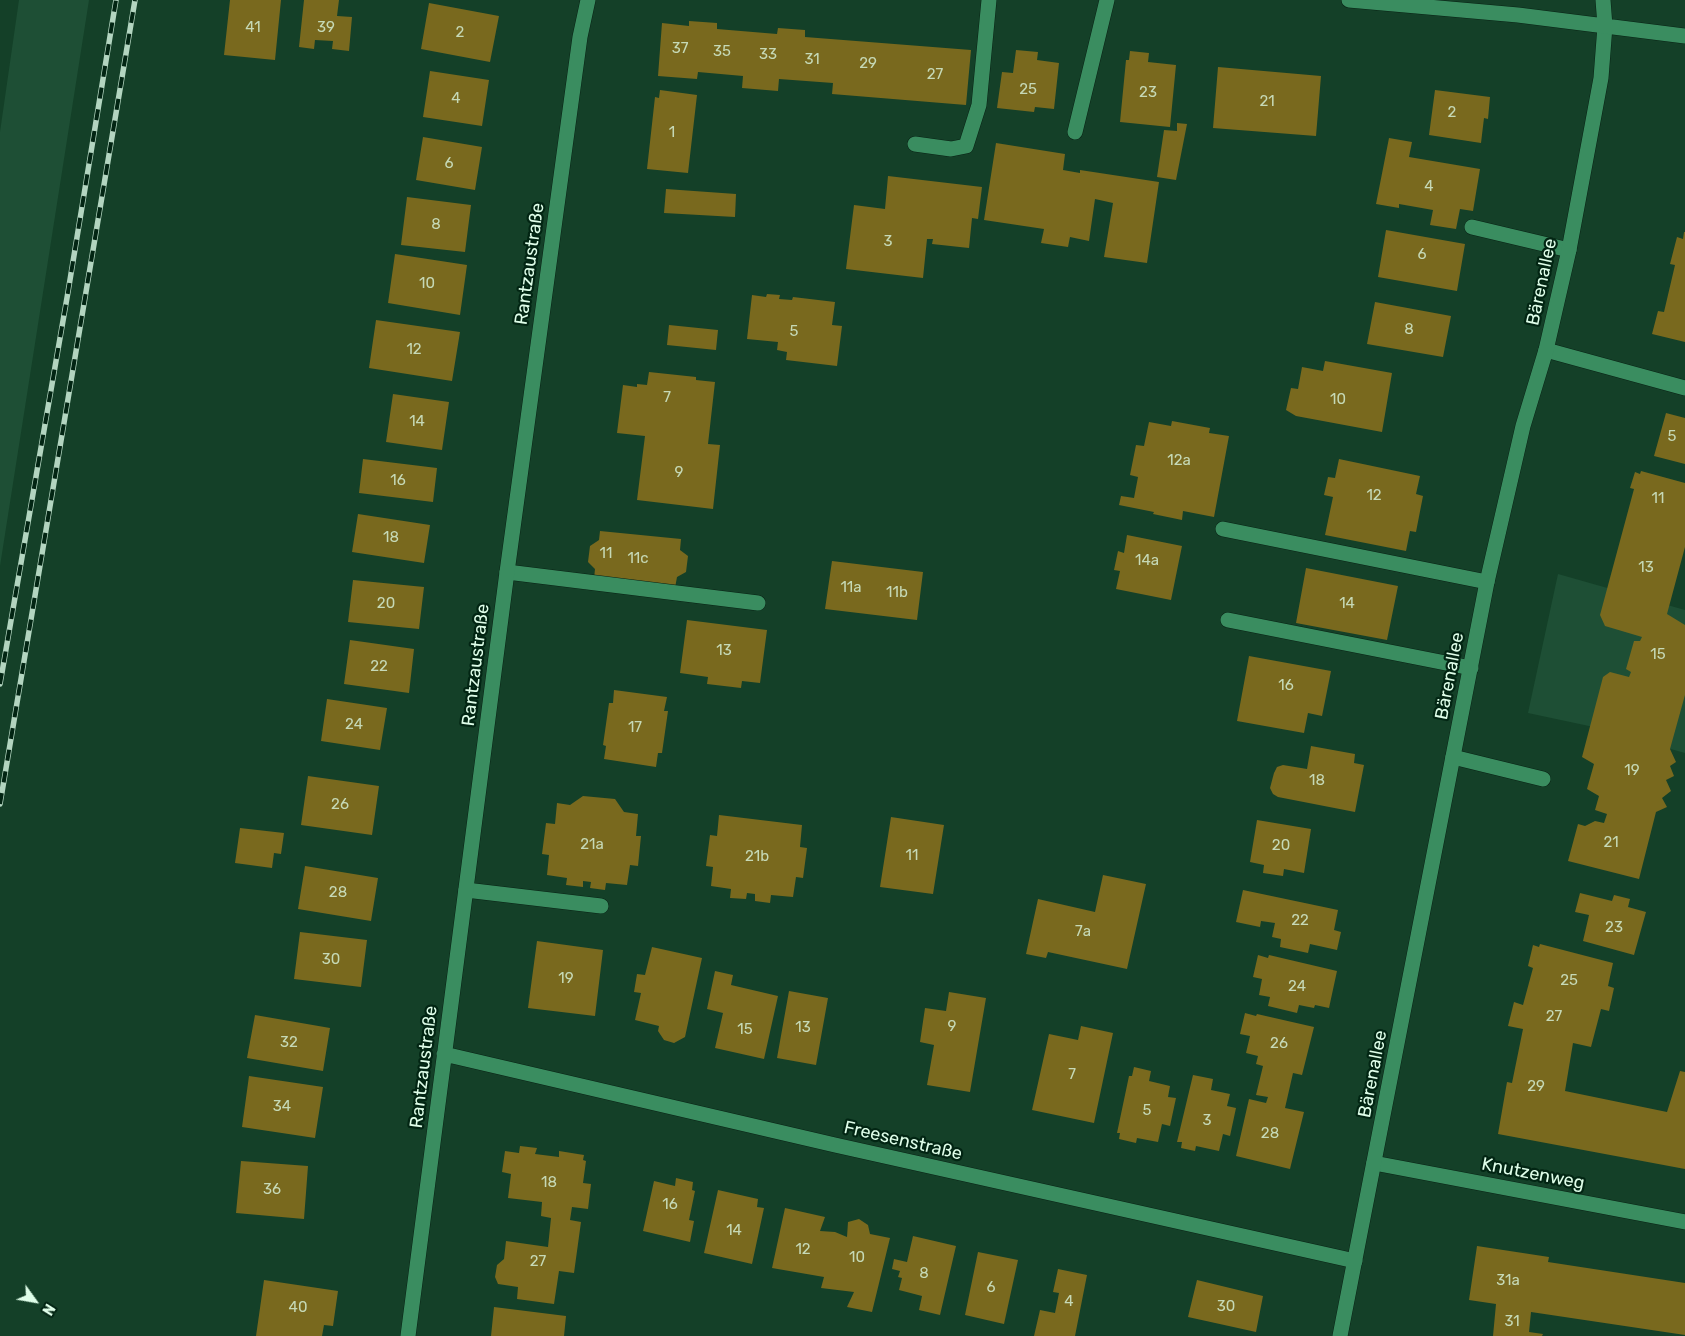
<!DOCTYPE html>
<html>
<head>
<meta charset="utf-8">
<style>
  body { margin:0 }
  #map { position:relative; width:1685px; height:1336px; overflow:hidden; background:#144028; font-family:Rubik,sans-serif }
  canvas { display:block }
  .north { position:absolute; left:10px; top:1276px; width:50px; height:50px; -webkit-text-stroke:4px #022513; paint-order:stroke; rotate:122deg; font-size:14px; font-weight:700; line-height:20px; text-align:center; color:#dffee9 }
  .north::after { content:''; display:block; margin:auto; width:18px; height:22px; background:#dffee9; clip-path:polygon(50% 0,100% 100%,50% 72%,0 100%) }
</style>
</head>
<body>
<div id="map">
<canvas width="1685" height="1336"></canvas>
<div class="north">N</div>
</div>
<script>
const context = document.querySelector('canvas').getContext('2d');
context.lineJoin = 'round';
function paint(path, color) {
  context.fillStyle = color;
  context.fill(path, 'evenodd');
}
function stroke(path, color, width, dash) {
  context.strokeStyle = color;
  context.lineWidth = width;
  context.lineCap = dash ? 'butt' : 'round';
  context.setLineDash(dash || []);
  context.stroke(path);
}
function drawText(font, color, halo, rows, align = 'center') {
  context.font = font + ' Rubik,sans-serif';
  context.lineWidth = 4.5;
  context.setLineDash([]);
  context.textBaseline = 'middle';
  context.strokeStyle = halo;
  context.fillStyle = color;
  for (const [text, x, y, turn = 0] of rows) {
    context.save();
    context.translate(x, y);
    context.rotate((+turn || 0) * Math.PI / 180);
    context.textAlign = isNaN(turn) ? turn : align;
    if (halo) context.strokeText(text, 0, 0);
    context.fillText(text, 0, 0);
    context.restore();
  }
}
paint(new Path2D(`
  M19,0H89L0,566V132Z
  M1558,574L1685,610V753L1589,726L1528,713Z`), '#1e4f35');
paint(new Path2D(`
  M230,0H281L275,60L224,55Z
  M304,0H339L337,16L352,17L349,51L332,49L333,41L315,40L314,49L299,47Z
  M429,3L499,16L490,62L421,49Z
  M689,21L717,23V29L777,34L778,28L805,30V37L971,50L966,105L832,94L833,83L779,79L778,91L742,88L743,76L698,72L697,79L658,76L662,23L689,26Z
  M1016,50L1038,52L1037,60L1059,63L1054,109L1035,107L1034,112L997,108L1002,72L1013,73Z
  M1130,51L1149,53L1148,62L1176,65L1170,127L1120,122L1126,60H1129Z
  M1218,67L1321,76L1316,136L1213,128Z
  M430,71L489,80L482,126L423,117Z
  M660,90L697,95L688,173L647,169L655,97L659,98Z
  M1435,90L1490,97L1488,119L1484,118L1481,143L1429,135Z
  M1177,123L1187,124L1176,180L1157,177L1164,130L1177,131Z
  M423,137L482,147L475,190L416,180Z
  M1389,138L1412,142L1409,157L1480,169L1473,211L1460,209L1456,229L1430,225L1433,210L1399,204V208L1376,204Z
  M996,143L1065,154L1063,170L1080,173V170L1159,182L1147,263L1104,257L1113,203L1095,199L1089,241L1070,237L1068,247L1041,243L1044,229L984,220Z
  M888,176L982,187L978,219L972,218L969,248L932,244L933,239H927L923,278L846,269L854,205L885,209Z
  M666,189L736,194L735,217L664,213Z
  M407,197L471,205L465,252L401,245Z
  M1386,230L1465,244L1457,291L1378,277Z
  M1684,232H1685V342L1652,334L1658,311L1664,312L1675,265L1670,264L1677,237L1683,239Z
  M395,254L467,265L460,315L388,303Z
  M767,294L780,295L779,299L792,300L793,297L835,302L832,325L842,326L837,366L786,360L787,352L777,350L778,342L747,339L752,295L766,297Z
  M1375,302L1451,316L1443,357L1367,344Z
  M376,320L460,332L452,381L369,368Z
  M669,325L718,330L716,350L667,345Z
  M1325,361L1392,373L1382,432L1296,416L1286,410L1291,388L1298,389L1302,367L1323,371Z
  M649,372L696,377V380L715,382L708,444L720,445L713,509L637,500L645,436L617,433L623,385L637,387V384L647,385Z
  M393,394L449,402L442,450L386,442Z
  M1666,413L1685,418V464L1654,456Z
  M1172,421L1210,428L1209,433L1229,436L1214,517L1183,511L1182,520L1153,514L1154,512L1119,505L1121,496L1134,498L1138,477L1130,475L1136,445L1144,446L1149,422L1171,426Z
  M363,459L437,468L433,502L359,493Z
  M1339,459L1420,476L1416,494L1423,496L1416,532L1410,531L1406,551L1325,535L1333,497L1324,495L1328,477L1335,478Z
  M1641,471L1685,483V547L1667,614L1685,625V695L1670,749L1676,762L1670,766L1674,776L1666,780L1671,791L1662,798L1667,807L1656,812L1639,879L1568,861L1578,824L1585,826L1595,821L1604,823L1607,814L1595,810L1599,796L1587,789L1594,764L1582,757L1603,677L1610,672L1629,677L1631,672L1626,669L1634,641H1640L1642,637L1605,626L1600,615L1634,489L1630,488L1635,472L1640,474Z
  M358,514L430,525L424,563L352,552Z
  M600,531L681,539L680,550L688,556L686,572L677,577L675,588L594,579L595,569L588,562L590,546L599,540Z
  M1127,535L1182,546L1171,600L1116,589L1120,571L1114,570L1118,551L1124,553Z
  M832,561L923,572L917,620L825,609Z
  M1306,568L1398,586L1387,640L1296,623Z
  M353,580L424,587L419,629L348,622Z
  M687,620L767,630L760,683L742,681L741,688L707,684L708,677L680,673Z
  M350,640L414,649L409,693L344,684Z
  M1249,656L1331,671L1322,716L1308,713L1304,733L1237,721Z
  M614,690L667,697L664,711H668L662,753H658L656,767L604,759L606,746L603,745L609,703H613Z
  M327,699L387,708L380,750L321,741Z
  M1311,746L1355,754L1354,763L1364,765L1355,812L1278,797L1273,794L1270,788L1274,773L1277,767L1283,765L1307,769Z
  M308,776L379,786L372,835L301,825Z
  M583,796L615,799L624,812L638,814L636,836H641L638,866L630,865L627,885L606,883L605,890L590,888L591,882L583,881V887L566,885L567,878L547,875L549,855L542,854L546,823L555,824L557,803L570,805Z
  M719,815L802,825L800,847L807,848L803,878L796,877L793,897L771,895L770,903L755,901V894L747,893L746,899L730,898L731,889L711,886L713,867L706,866L710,835L717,836Z
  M891,817L944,825L933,894L880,887Z
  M1257,820L1311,829L1304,873L1284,869L1283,876L1263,873L1264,865L1250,862Z
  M240,828L284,833L281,854L274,853L272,868L235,863Z
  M305,866L378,878L371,921L298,909Z
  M1103,875L1146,884L1127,969L1048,952L1046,958L1026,954L1038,899L1095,912Z
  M1243,890L1338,910L1334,930L1341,932L1337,950L1310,944L1308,953L1280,947L1281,939L1272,937L1275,923L1261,921L1260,927L1236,922Z
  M1580,893L1612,901L1614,895L1630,899L1628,907L1646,912L1634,955L1583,941L1589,915L1575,912Z
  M300,932L367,940L361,987L294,979Z
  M537,941L603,950L595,1016L528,1008Z
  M1540,944L1613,963L1608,986L1614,988L1609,1011L1601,1009L1591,1047L1573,1043L1565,1091L1667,1112L1680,1071L1685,1072V1169L1498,1134L1507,1082L1512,1083L1523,1029L1508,1026L1514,1002L1523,1005L1533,968L1528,966L1533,945L1539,947Z
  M652,947L702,958L685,1037L674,1043L664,1040L658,1031L659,1026L635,1020L641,993L634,992L637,974L645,975Z
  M1258,955L1268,958L1269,955L1337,971L1329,1008L1315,1005L1314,1008L1299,1005L1297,1013L1268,1006L1270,997L1259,995L1262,979L1253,977Z
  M715,971L733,975L731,985L778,996L764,1059L715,1048L723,1013L707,1009Z
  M789,991L828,998L816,1065L777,1058Z
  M949,992L986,998L970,1092L927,1085L934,1045L920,1042L925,1008L946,1011Z
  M1245,1013L1256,1016L1257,1014L1314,1027L1302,1075L1293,1073L1285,1108L1304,1112L1290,1169L1236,1156L1249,1099L1266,1103L1268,1097L1256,1095L1263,1066L1256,1064L1258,1056L1246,1053L1250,1036L1240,1034Z
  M255,1015L330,1028L323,1071L247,1058Z
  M1081,1026L1113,1033L1094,1123L1032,1110L1049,1034L1078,1040Z
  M1134,1067L1151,1071L1149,1081L1170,1086L1168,1097L1176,1098L1170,1126L1162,1124L1158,1142L1137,1138L1136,1143L1119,1139L1120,1133H1117L1129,1076H1132Z
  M1193,1075L1213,1079L1211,1090L1230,1094L1227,1106L1236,1108L1230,1136L1223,1134L1219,1151L1196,1146L1195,1151L1181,1148L1182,1142H1177Z
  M249,1076L323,1087L315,1138L242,1127Z
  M520,1146L537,1148L535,1154L559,1157V1151L584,1155L583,1160L586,1161L583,1183L591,1184L588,1209L572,1207L570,1220L581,1222L574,1273L559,1271L554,1304L517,1299L518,1287L498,1284L495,1277L497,1265L504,1259L506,1241L548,1247L551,1218L541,1216L542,1202L508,1198L511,1174L502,1172L505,1151L519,1153Z
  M241,1161L308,1166L304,1219L236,1213Z
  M676,1178L693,1182L692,1190L695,1191L689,1220L694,1221L690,1242L643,1231L654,1181L675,1186Z
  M718,1190L758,1199L757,1207L764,1208L752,1264L704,1253Z
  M785,1208L825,1217L820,1231L835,1232L847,1237L848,1222L859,1219L868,1225L870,1234L890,1238L872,1312L847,1307L854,1292L821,1288L824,1277L772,1268Z
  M913,1236L956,1246L940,1315L919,1310L922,1296L899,1290L902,1278L898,1277L900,1271L892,1269L894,1259L907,1262Z
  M1477,1246L1549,1257L1548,1262L1685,1283V1335L1531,1312L1529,1332L1543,1334L1542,1336H1493L1496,1304L1469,1300Z
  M978,1252L1018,1260L1004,1324L965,1315Z
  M1058,1269L1087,1275L1075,1336H1034L1040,1310L1055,1313L1059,1293L1053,1292Z
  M264,1280L338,1291L333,1326L324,1325L322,1336H256Z
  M1197,1280L1263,1296L1256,1332L1188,1317Z
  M494,1307L566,1316L564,1336H491Z`), '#79691e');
const service = new Path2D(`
  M1075,132L1107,0
  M915,144L951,149L966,146L979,105L989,0
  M1472,227L1569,250
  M1223,529L1487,582
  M507,572L758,603
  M1228,620L1471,668
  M1453,757L1543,779
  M466,890L601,906`);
const minor = new Path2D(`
  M1546,350L1685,388
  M444,1054L835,1145L1355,1261
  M1374,1163L1685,1222
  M408,1336L507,572L580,37L588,0`);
const tertiary = new Path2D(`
  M1340,1336L1487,582L1523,426L1546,350L1569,250L1601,78L1605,26`);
const secondary = new Path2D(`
  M1349,0L1518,15L1685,36
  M1603,0L1605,26`);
stroke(service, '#092315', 16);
stroke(minor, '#092315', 16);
stroke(tertiary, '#092315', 16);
stroke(secondary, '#092315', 16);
stroke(service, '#3a8d60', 15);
stroke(minor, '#3a8d60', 15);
stroke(tertiary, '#3a8d60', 15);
stroke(secondary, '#3a8d60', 15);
const rail = new Path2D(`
  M0,684L68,292L116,0
  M0,804L135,0`);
stroke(rail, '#b3d5c0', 5.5);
stroke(rail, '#022513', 4, [11]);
drawText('15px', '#c6d9b6', null, [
  ["41",253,28],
  ["39",326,28],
  ["2",460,33],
  ["37",680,49],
  ["35",722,52],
  ["33",768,55],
  ["31",812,60],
  ["29",868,64],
  ["27",935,75],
  ["25",1028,90],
  ["23",1148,93],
  ["4",456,99],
  ["21",1267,102],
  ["2",1452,113],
  ["1",672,133],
  ["6",449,164],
  ["4",1429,187],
  ["8",436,225],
  ["3",888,242],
  ["6",1422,255],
  ["10",427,284],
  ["8",1409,330],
  ["5",794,332],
  ["12",414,350],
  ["7",667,398],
  ["10",1338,400],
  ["14",417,422],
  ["5",1672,437],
  ["12a",1179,461],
  ["9",679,473],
  ["16",398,481],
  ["12",1374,496],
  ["11",1658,499],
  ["18",391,538],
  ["11",606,554],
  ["11c",638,559],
  ["14a",1147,561],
  ["13",1646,568],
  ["11a",851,588],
  ["11b",897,593],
  ["20",386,604],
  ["14",1347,604],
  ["13",724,651],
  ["15",1658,655],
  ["22",379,667],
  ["16",1286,686],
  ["24",354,725],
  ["17",635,728],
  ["19",1632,771],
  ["18",1317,781],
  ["26",340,805],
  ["21",1611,843],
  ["21a",592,845],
  ["20",1281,846],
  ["11",912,856],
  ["21b",757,857],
  ["28",338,893],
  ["22",1300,921],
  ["23",1614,928],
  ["7a",1083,932],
  ["30",331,960],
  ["19",566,979],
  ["25",1569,981],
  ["24",1297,987],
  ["27",1554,1017],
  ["9",952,1027],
  ["13",803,1028],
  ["15",745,1030],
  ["32",289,1043],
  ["26",1279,1044],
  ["7",1072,1075],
  ["29",1536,1087],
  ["34",282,1107],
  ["5",1147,1111],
  ["3",1207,1121],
  ["28",1270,1134],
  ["18",549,1183],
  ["36",272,1190],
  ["16",670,1205],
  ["14",734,1231],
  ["12",803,1250],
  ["10",857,1258],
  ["27",538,1262],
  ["8",924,1274],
  ["31a",1508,1281],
  ["6",991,1288],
  ["4",1069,1302],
  ["30",1226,1307],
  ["40",298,1308],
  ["31",1512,1322]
]);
drawText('18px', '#dffee9', '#022513', [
  ["Rantzaustraße",530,264,-82],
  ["Bärenallee",1542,282,-78],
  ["Rantzaustraße",476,665,-83],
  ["Bärenallee",1450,676,-79],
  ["Rantzaustraße",424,1067,-83],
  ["Bärenallee",1373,1074,-79],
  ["Freesenstraße",903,1141,13],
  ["Knutzenweg",1533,1174,11]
]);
</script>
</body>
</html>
